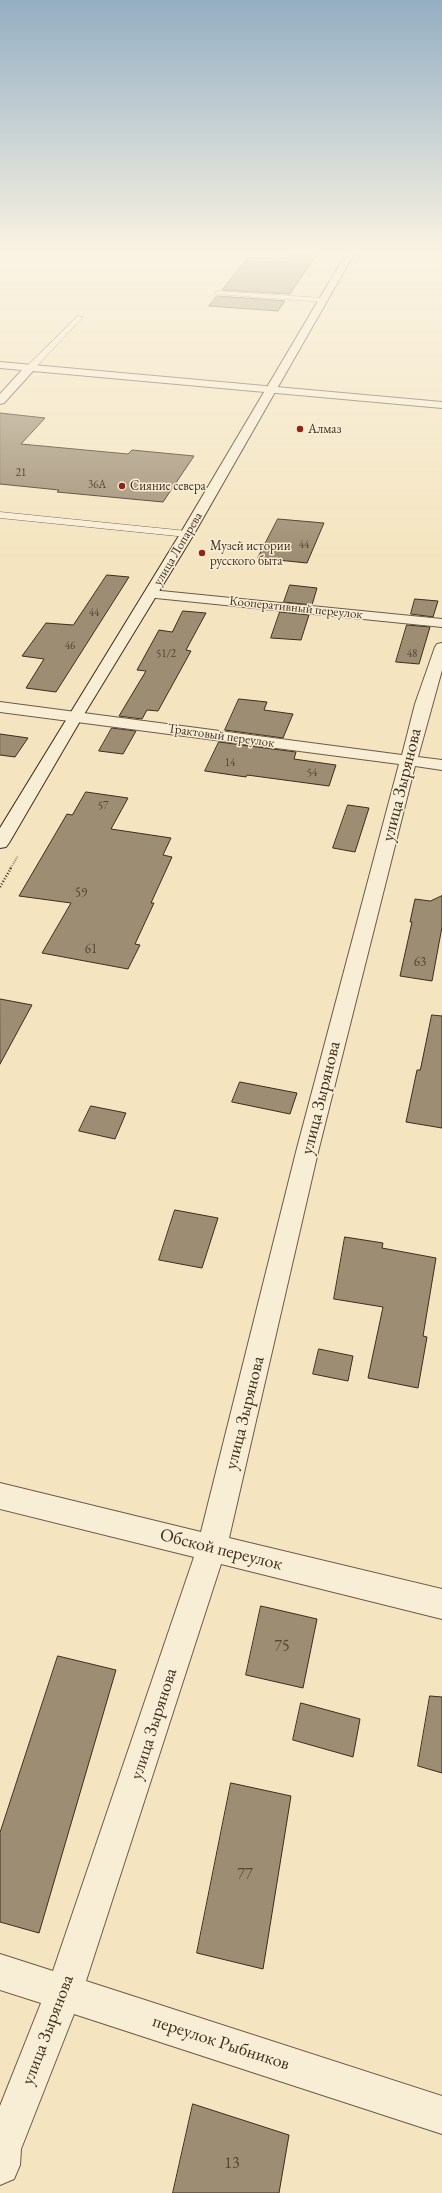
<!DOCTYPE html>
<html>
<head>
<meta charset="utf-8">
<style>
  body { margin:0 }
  canvas { display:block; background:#f4e5c0 }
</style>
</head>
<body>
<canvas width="442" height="2193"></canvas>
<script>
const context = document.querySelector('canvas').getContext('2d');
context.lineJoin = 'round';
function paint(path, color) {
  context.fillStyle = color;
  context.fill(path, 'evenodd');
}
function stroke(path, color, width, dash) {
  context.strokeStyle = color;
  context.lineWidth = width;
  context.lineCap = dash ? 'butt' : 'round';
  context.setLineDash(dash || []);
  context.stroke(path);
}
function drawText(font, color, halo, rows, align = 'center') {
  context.font = font + ' "EB Garamond",serif';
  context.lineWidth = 3;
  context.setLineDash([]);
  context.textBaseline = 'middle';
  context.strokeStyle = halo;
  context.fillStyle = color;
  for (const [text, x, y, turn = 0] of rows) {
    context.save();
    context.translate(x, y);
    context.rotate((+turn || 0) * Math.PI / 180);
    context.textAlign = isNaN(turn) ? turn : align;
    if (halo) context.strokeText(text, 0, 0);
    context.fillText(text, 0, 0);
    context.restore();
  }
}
const building = new Path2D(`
  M292,252H318L290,294L222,290L248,257L279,259L287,258Z
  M217,296L285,301L278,311L209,306Z
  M0,413L45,418L21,444L128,454L132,450L194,456L163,502L57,492L59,490L0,484Z
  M278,519L324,523L307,563L258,558Z
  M107,575L129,577L56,692L26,688L44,659L22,656L46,623L73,625Z
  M290,585L317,588L312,605L284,602Z
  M415,599L438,601L433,617L411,614Z
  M183,611L206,613L186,650L191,651L158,711L147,710L142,719L119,716L146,671L137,670L159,630L172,632Z
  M280,612L309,615L301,640L271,638Z
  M407,625L430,627L419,664L396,662Z
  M239,699L267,702L264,710L293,714L283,738L225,730Z
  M112,728L136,731L123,754L99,751Z
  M0,734L28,738L15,757L0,755Z
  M219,742L296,752L294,759L336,765L329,786L247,775L246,777L205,771Z
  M86,792L128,798L111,829L171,838L163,855L172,857L151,903H154L135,944L140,945L128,969L42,953L71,903L19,896L67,814L72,815Z
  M348,805L369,808L355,852L333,848Z
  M442,896V927L432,981L400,976L412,922H410L415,899L430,901Z
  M0,999L32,1005L0,1064Z
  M432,1015L442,1016V1128L406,1122L417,1070H420Z
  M240,1082L297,1093L290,1114L232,1102Z
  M91,1106L126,1113L115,1139L79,1131Z
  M175,1210L218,1218L202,1268L159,1260Z
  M345,1237L383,1243L382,1248L436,1258L423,1336L427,1337L418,1388L368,1378L383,1307L334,1299Z
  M319,1349L353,1356L348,1381L313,1374Z
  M261,1606L317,1619L303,1688L246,1675Z
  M58,1656L116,1670L39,1933L0,1922V1833Z
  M430,1696L442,1697V1773L418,1766Z
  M301,1703L360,1719L353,1757L293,1740Z
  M231,1783L291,1796L263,1969L197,1953Z
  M193,2104L289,2135L279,2193H173Z`);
paint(building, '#9d8d72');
stroke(building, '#3f2d1d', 1);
const lane = new Path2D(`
  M217,291L323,298L326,300L323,302L215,294Z
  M78,316L83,317L33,370H27V366Z
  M0,512L187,531L191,534L187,537L0,518Z`);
const street = new Path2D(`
  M0,362L442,402V408L33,371L4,403L0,404V394L22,370L0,368Z
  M151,590L442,619V627L146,597L144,594L146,591Z
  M442,643V670L418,757L442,760V770L415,766L318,1152L229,1538L442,1589V1619L221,1564L86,1981L442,2096V2134L74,2014L21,2149L20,2165L14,2179L0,2185V2106L41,2003L0,1990V1954L53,1971L194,1557L0,1509V1483L201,1532L296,1152L399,764L0,712V702L402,755L415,704L435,647L437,644Z`);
const secondary = new Path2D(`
  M347,252H355L194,534L83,716L9,843L6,847L0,848V828L180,534Z`);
stroke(lane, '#6c5b46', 1);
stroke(street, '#6c5b46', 2);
stroke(secondary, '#3f2d1d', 2);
stroke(new Path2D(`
  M10,869L18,856`), '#3f2d1d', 2, [0.5, 1.5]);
stroke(new Path2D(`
  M0,887L11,868`), '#3f2d1d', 2.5, [1, 2]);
paint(lane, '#f8eed6');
paint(street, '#f8eed6');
paint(secondary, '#f8eed6');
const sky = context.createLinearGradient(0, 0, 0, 559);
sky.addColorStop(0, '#94aec2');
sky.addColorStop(0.45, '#faf3e3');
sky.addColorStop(1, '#faf3e300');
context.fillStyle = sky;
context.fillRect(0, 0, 442, 559);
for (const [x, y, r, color] of [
  [300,429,4,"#8f2418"],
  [122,486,4,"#8f2418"],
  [202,553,4,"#8f2418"]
]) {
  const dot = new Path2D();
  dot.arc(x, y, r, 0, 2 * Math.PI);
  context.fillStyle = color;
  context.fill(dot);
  stroke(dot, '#f8eed6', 1.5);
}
drawText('11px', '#564532', null, [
  ["21",21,473],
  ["36А",97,485],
  ["44",304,545],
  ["44",94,613],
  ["46",70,646],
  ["51/2",166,654],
  ["48",412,654],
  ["14",230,763],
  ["54",312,773],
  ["57",103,806]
]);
drawText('13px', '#3f2d1d', '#f8eed6', [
  ["Алмаз",308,429],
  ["Сияние севера",130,486],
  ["Музей истории",210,546],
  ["русского быта",210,561]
], 'left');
drawText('13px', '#3f2d1d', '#f8eed6', [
  ["улица Лопарева",178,549,-59],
  ["Кооперативный переулок",296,608,6],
  ["Трактовый переулок",221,736,8]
]);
drawText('13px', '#564532', null, [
  ["59",81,893],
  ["61",91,949],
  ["63",420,962]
]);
drawText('16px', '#564532', null, [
  ["75",282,1647],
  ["77",245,1875],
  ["13",232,2164]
]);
drawText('18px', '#3f2d1d', '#f8eed6', [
  ["улица Зырянова",402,785,-76],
  ["улица Зырянова",321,1098,-76],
  ["улица Зырянова",245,1413,-76],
  ["Обской переулок",221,1550,14],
  ["улица Зырянова",154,1724,-72],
  ["улица Зырянова",48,2030,-69],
  ["переулок Рыбников",221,2043,18]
]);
</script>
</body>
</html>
